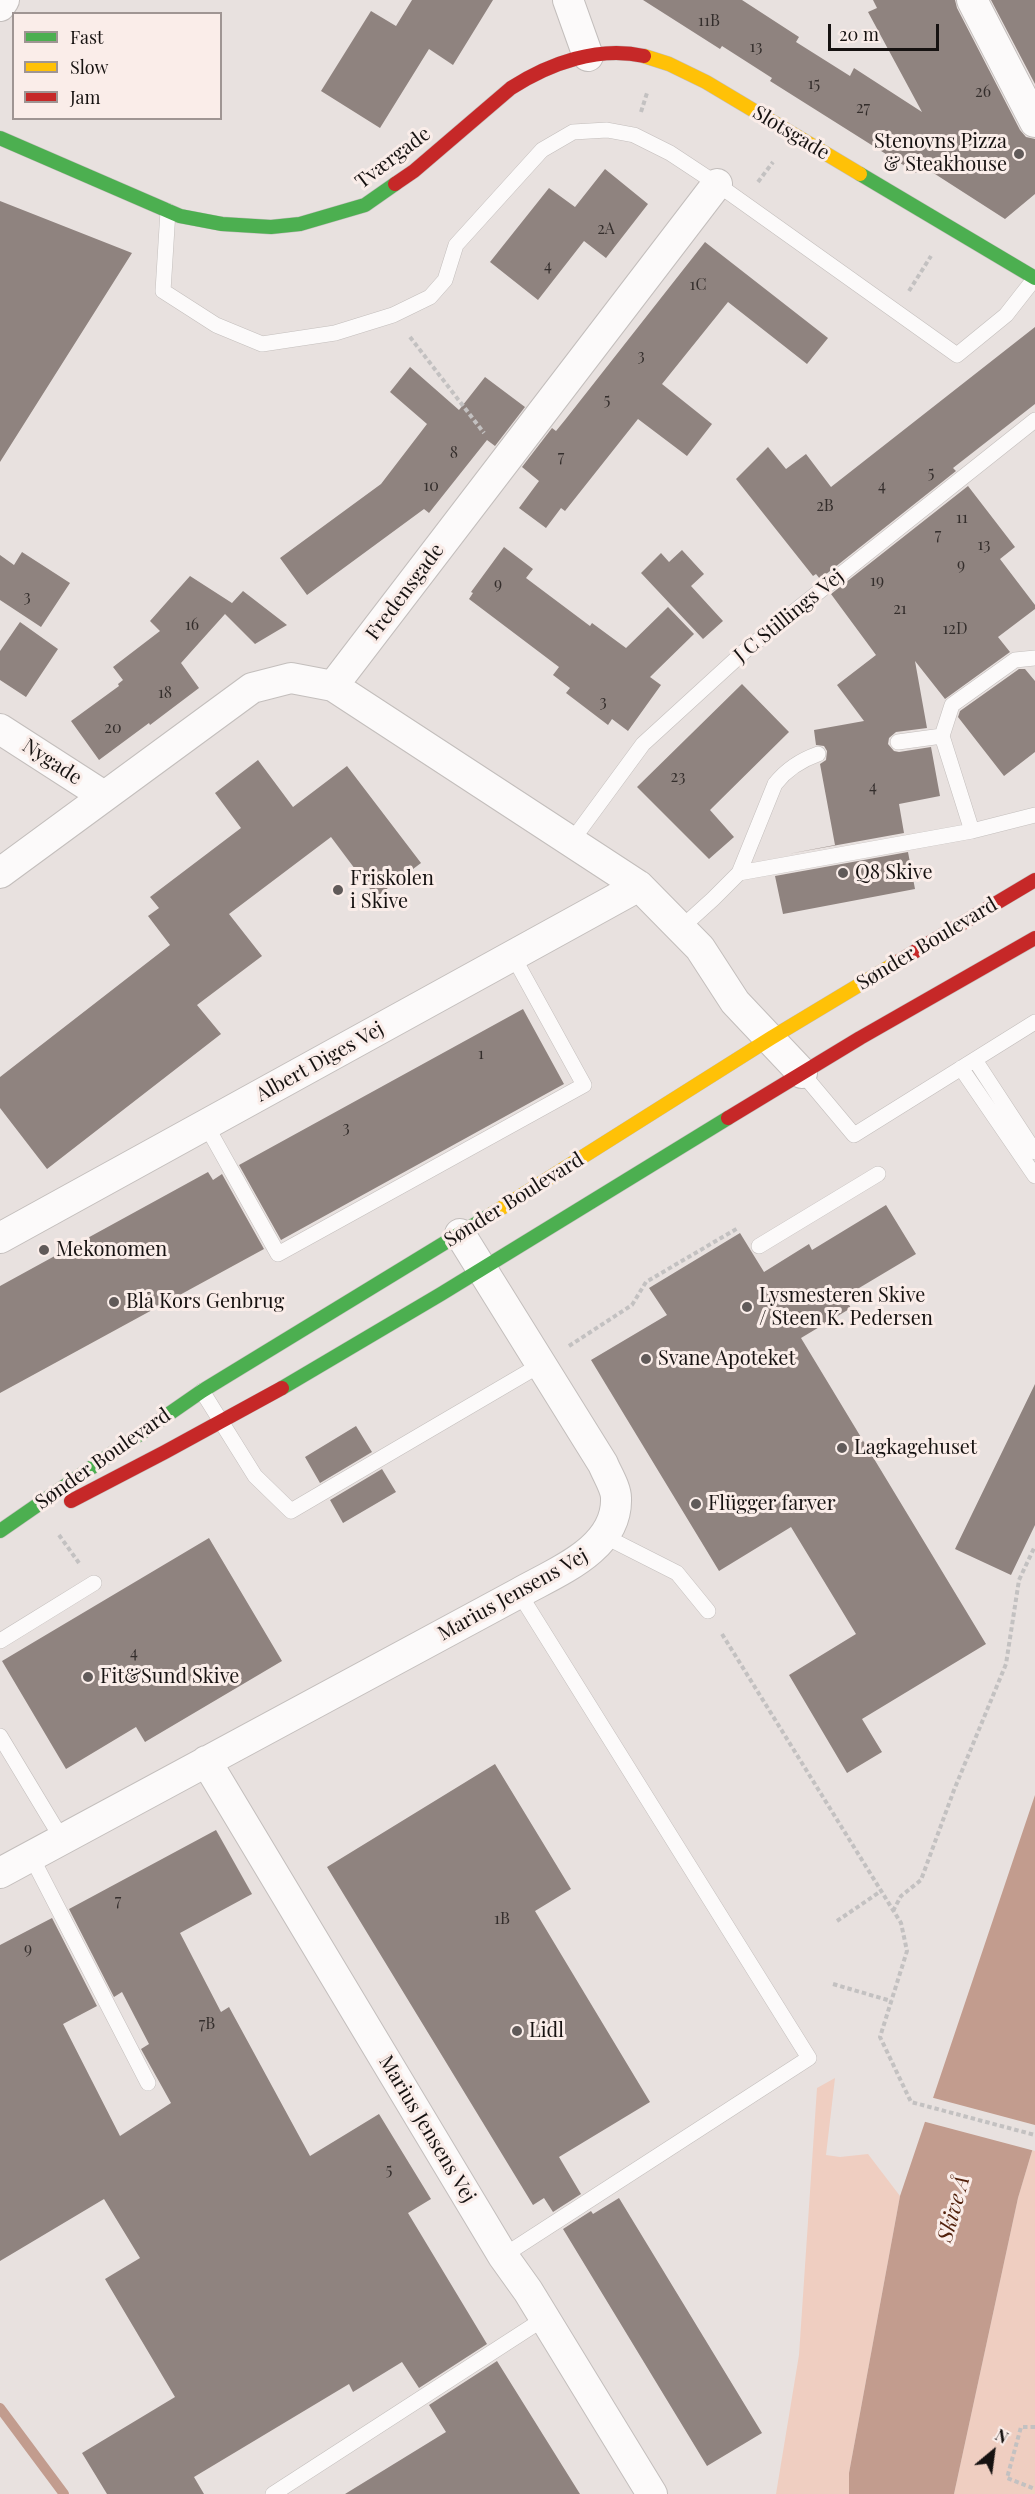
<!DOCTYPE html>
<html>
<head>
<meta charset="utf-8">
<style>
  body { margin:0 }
  #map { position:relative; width:1035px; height:2494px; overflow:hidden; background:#e8e1df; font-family:"Playfair Display",serif }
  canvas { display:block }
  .legend { position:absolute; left:12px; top:12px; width:210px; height:108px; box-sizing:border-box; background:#faede9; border:2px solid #9f9593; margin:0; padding:8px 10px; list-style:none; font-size:18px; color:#161211 }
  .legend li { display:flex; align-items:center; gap:12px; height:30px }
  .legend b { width:30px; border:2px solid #9f9593 }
  .north { position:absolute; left:963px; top:2422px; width:60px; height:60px; -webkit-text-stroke:4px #faede9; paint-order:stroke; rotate:29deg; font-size:16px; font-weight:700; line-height:24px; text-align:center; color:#161211 }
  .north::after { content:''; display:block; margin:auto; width:21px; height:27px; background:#161211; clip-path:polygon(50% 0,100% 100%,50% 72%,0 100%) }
  .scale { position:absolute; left:828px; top:24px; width:111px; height:27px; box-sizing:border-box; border:3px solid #161211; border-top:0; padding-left:8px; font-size:18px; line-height:21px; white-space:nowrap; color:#161211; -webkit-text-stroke:4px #faede9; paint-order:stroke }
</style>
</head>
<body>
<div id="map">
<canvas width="1035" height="2494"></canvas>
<ul class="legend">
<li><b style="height:8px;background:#4caf50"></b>Fast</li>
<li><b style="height:8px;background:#ffc107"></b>Slow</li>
<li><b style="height:8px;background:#c62828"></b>Jam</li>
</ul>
<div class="north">N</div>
<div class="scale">20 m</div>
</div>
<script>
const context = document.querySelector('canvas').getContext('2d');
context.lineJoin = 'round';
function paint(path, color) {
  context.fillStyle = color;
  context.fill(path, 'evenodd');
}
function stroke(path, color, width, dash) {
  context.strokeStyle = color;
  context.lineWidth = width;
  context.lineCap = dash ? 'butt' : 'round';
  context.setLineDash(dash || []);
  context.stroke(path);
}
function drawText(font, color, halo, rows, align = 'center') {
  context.font = font + ' "Playfair Display",serif';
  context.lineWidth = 6;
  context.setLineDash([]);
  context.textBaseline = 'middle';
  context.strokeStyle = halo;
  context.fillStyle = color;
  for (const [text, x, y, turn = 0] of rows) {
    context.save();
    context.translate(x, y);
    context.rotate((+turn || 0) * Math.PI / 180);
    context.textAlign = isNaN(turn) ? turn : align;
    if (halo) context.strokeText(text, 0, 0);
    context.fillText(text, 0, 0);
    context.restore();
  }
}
paint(new Path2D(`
  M835,2078L826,2155L840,2157L868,2154L900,2196L849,2473V2494H776L799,2355L817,2088Z
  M1035,2141V2494H954L1018,2198Z`), '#efcec1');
paint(new Path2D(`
  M1035,1795V2141L1018,2198L954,2494H849V2473L900,2196Z`), '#c29c8e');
paint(new Path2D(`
  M930,2097L1035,2125V2151L922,2121Z`), '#e8e1df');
stroke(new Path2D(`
  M0,2408L64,2494`), '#c29c8e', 10);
paint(new Path2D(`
  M412,0H493L453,65L429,49L380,128L321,91L371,11L396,26Z
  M643,0H742L799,37L796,42L850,76L854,68L922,112L868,12L877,8L873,0H955L957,8L1020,130L1026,137L1035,139V194L1005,219L921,165L916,173L770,81L772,78L722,46L720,49Z
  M991,0H1035V84Z
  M605,169L648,204L606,258L584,241L538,300L490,262L549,188L575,207Z
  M0,201L132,253L0,462Z
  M705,242L828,338L807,364L728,302L662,384L712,424L687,456L638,419L565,511L561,508L546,528L519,508L539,481L522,467L552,428L556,431L565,420Z
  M1035,327V404L953,468L956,471L820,579L816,574L813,576L736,479L768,447L786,469L806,454L831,487Z
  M410,367L459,410L485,377L525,407L495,446L487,440L429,513L424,509L307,595L280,558L381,484L427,424L390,392Z
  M968,486L1015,547L1000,559L1035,605V609L998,637L1010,652L945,699L915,661L927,728L896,732L889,738L888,744L894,751L899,752L931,747L940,796L899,804L904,833L788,854L835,845L820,764L826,760L827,751L824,746L816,745L814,730L864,721L837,685L876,655L831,594Z
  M504,547L533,569L526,578L590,626L592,623L626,648L668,607L694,634L650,677L661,685L628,731L612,719L608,725L566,693L570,688L553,675L559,667L469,599L473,593L471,592Z
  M682,550L704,574L691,586L723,621L703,639L641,573L661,553L669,562Z
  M22,552L70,583L41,627L0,600V555L14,565Z
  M190,576L232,603L243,591L287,625L255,644L225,614L181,663L199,688L150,725L149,723L99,760L71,721L119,686L118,684L123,680L113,667L160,631L150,621Z
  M20,622L58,649L26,697L0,680V651Z
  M1019,669H1025L1035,681V752L1004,776L958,717L960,711Z
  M742,684L789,732L710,810L734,837L709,859L637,787Z
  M258,760L293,807L347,766L421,863L376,897L331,837L229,914L262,956L197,1005L221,1034L47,1169L0,1108V1077L170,945L148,916L159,908L150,897L241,828L215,793Z
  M908,852L915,889L783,914L775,876Z
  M523,1009L564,1084L281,1240L239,1165Z
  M208,1172L213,1180L222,1174L264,1249L0,1393V1286Z
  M886,1205L916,1254L844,1297L851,1308L801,1338L986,1644L862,1719L882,1752L847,1773L789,1675L856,1634L791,1527L719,1571L591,1360L667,1315L649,1288L740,1233L764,1272L809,1244L812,1250Z
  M1035,1384V1525L1011,1575L955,1549Z
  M356,1426L372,1452L320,1483L305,1457Z
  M382,1469L396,1492L343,1523L330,1500Z
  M209,1538L282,1661L145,1742L136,1727L66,1769L2,1661Z
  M495,1764L571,1889L535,1911L650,2102L559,2157L581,2194L553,2212L544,2198L533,2205L327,1867Z
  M216,1830L252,1894L180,1933L221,2012L229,2007L310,2156L379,2114L431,2199L408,2213L487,2344L419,2388L402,2362L353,2392L349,2384L194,2477L204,2494H107L82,2453L175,2397L105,2279L140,2258L104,2199L0,2261V1945L52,1918L97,2006L63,2024L120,2136L171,2103L141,2049L149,2044L122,1992L114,1997L69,1909Z
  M619,2198L762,2433L707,2466L563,2229L591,2211L593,2214Z
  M497,2361L580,2494H345L446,2432L429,2405Z`), '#8f837f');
const lane = new Path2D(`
  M168,211L163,291L216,325L262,344L335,333L393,315L430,297L445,280L456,245L542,150L573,132L607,130L634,135L670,153L717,184L957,355L1006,315L1035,278
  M898,742L942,736
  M972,831L942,736L952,705L1015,660L1035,658
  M571,842L643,744L747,649L1035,420
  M739,873L775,784C786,770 801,760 818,754
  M681,928L713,899L739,873L972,831L1035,815
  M975,1060L1035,1152
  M961,1068L1035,1176
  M802,1073L854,1135L1035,1022
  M206,1125L278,1254L584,1085L513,956
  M759,1246L878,1174
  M202,1391L255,1476L291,1511L540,1365
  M604,1536L677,1573L708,1611
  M0,1641L94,1583
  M0,1736L62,1839
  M31,1856L148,2083
  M503,2256L809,2058L519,1593
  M273,2494L545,2318`);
const street = new Path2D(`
  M568,0L588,56
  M972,0L1035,122
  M0,6L4,0
  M333,686L717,184
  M0,729L104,796
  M0,873L252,688L291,678L333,686L639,886L700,948L735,1002L802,1073
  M0,1238L639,886
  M206,1761L503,2256L528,2291L652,2494
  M0,1873L519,1593C556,1572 618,1549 616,1498C616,1488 607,1474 603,1464L460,1234`);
const fast = new Path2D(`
  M0,138L180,216L222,224L271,227L300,224L365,205L395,184
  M860,174L1035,278
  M282,1388L441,1294L728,1118
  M0,1531L202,1391L492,1214`);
const slow = new Path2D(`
  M644,56L669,64L706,82L860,174
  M492,1214L771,1038L899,961`);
const jam = new Path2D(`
  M395,184L414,171L511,88C550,63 598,46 644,56
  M899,961L1035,880
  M728,1118L860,1038L1035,938
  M71,1501L165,1452L282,1388`);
stroke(lane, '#c3bebc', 16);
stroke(street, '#c3bebc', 32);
stroke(fast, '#c3bebc', 15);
stroke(slow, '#c3bebc', 15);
stroke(jam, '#c3bebc', 15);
stroke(new Path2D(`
  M641,112L647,93
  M758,182L773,162
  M909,291L931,256
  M410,337L484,433
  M569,1346L632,1305L646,1282L738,1228
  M59,1535L79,1563
  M722,1634L901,1923L907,1951L880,2037L911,2102L1035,2135
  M893,1911L901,1896L921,1880L954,1790L1006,1664L1019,1580L1035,1546
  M837,1921L881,1891
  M833,1984L891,2001
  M1035,2427H1021L1007,2478L1035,2489`), '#c3c1c1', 4, [4.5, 3]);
stroke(lane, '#fcfafa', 15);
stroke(street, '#fcfafa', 30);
stroke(fast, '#4caf50', 14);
stroke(slow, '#ffc107', 14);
stroke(jam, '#c62828', 14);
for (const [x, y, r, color] of [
  [1019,154,6,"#605a59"],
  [843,873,6,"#605a59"],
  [338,890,6,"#605a59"],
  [44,1250,6,"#605a59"],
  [114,1302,6,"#605a59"],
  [747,1307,6,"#605a59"],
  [646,1359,6,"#605a59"],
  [842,1448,6,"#605a59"],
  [696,1504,6,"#605a59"],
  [88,1677,6,"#605a59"],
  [517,2031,6,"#605a59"]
]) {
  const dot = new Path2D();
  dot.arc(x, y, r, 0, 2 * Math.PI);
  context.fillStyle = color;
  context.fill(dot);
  stroke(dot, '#faede9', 2);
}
drawText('16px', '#342e2c', null, [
  ["11B",709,21],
  ["13",756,47],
  ["15",814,84],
  ["26",983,92],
  ["27",863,108],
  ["2A",606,229],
  ["4",548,266],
  ["1C",698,285],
  ["3",641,356],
  ["5",607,400],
  ["8",454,453],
  ["7",561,457],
  ["5",931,473],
  ["10",431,486],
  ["4",882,486],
  ["2B",825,506],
  ["11",962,518],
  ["7",938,535],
  ["13",984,545],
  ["9",961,565],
  ["19",877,581],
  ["9",498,584],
  ["3",27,597],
  ["21",900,609],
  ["16",192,625],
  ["12D",955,629],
  ["18",165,693],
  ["3",603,702],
  ["20",113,728],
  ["23",678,777],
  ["4",873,787],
  ["1",481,1054],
  ["3",346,1128],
  ["4",134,1653],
  ["7",118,1901],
  ["1B",502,1919],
  ["9",28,1949],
  ["7B",207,2024],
  ["5",389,2170]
]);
drawText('20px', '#161211', '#faede9', [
  ["Slotsgade",791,133,31],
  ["Tværgade",393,158,-37],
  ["Fredensgade",405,592,-53],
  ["J C Stillings Vej",789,616,-39],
  ["Nygade",52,762,33],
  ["Sønder Boulevard",927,944,-31],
  ["Albert Diges Vej",320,1062,-29],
  ["Sønder Boulevard",514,1200,-32],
  ["Sønder Boulevard",103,1459,-35],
  ["Marius Jensens Vej",513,1595,-29],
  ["Marius Jensens Vej",427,2129,59]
]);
drawText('20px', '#161211', '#faede9', [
  ["Stenovns Pizza",1007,142,"right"],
  ["& Steakhouse",1007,165,"right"],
  ["Q8 Skive",855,873],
  ["Friskolen",350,879],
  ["i Skive",350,902],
  ["Mekonomen",56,1250],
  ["Lysmesteren Skive",759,1296],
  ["/ Steen K. Pedersen",759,1319],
  ["Blå Kors Genbrug",126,1302],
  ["Svane Apoteket",658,1359],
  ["Lagkagehuset",854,1448],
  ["Flügger farver",708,1504],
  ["Fit&Sund Skive",100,1677],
  ["Lidl",529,2031]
], 'left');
drawText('italic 21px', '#52210c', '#faede9', [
  ["Skive Å",954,2209,-74]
]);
</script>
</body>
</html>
